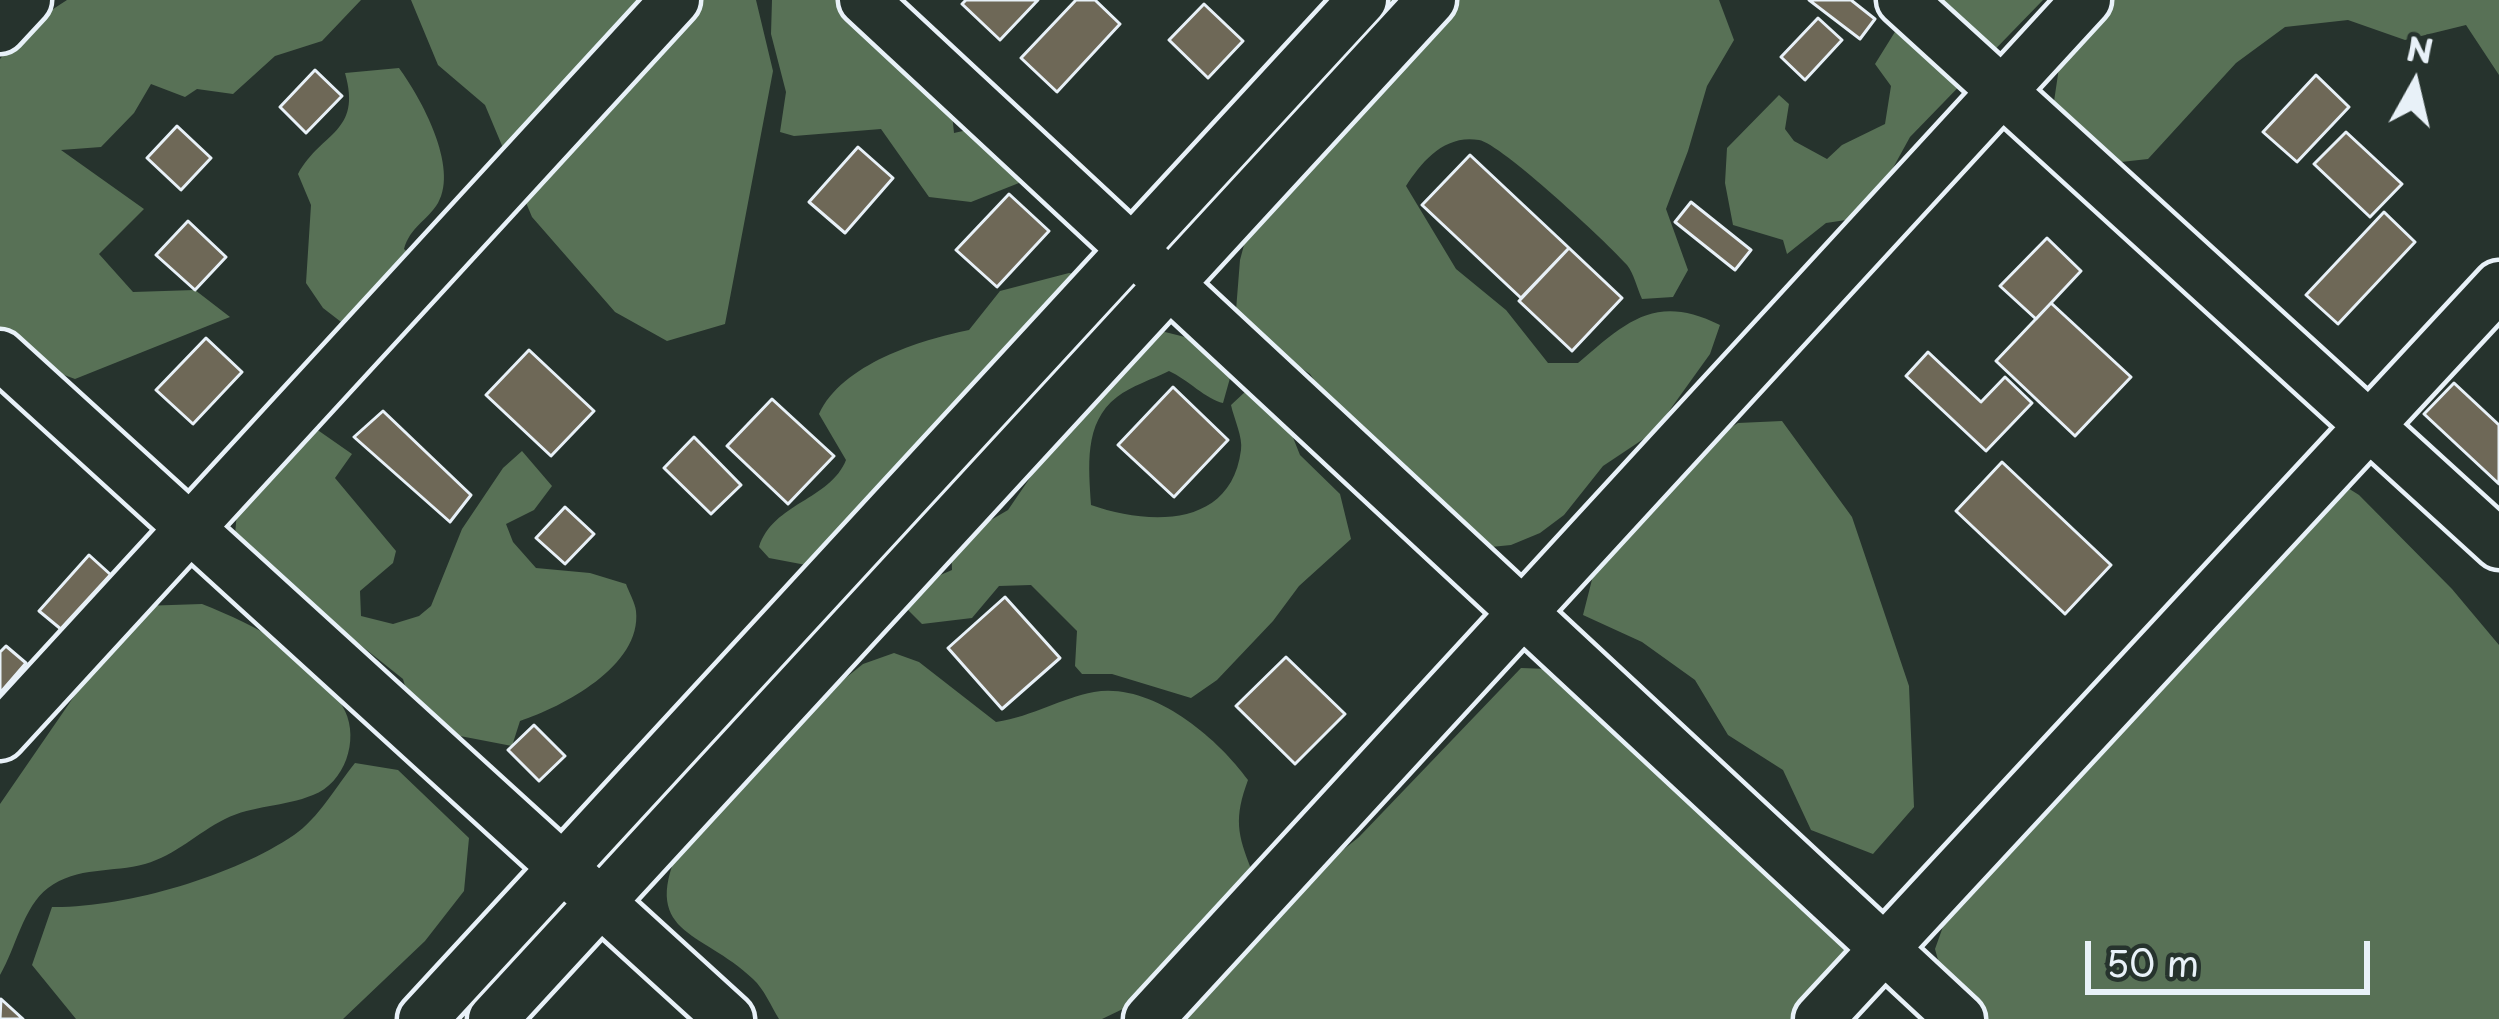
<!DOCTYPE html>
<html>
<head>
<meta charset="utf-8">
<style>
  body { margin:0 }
  #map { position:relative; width:2499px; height:1019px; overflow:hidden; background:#26332d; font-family:"Playpen Sans",sans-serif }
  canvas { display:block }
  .north { position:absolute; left:2355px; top:24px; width:120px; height:120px; -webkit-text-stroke:9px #26332d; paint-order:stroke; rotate:8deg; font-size:33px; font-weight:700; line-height:48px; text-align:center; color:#e8f1f8 }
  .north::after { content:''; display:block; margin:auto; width:42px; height:54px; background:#e8f1f8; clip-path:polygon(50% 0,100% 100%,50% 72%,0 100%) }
  .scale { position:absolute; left:2085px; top:941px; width:285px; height:54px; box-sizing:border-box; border:6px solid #e8f1f8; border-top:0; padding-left:15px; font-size:36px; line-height:42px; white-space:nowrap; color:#e8f1f8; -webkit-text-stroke:9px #26332d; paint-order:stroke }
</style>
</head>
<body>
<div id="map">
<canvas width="2499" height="1019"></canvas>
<div class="north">N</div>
<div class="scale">50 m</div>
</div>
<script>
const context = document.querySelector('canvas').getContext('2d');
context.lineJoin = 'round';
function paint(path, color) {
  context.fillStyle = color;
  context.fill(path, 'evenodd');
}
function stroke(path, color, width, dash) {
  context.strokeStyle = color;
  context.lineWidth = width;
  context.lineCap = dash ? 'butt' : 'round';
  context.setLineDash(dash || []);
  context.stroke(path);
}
paint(new Path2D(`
  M67,0H361L322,41L275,56L233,94L197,89L185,97L151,84L134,113L101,147L61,150L144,209L99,254L133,292L195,290L230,317L75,379L10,355L0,344V59L30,24Z
  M411,0H756L773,71L725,324L667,341L615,312L532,217L485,105L438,65Z
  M772,0H846L949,85L954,133L985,126L1024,181L971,202L929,197L881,129L794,136L780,132L786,92L771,34Z
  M1386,0H1407L1185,233L1180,228L1182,221Z
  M1453,0H1719L1734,40L1707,86L1688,151L1666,209L1688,270L1673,297L1642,299C1637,288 1634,274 1627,265C1609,244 1500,143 1479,140C1445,134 1422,161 1406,186L1456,269L1506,310L1548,363H1578C1627,321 1656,293 1720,325L1710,354L1654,432L1603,466L1564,515L1540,533L1511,545L1481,548L1362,451L1310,374L1235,323L1240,260L1252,215Z
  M1879,0H2043L1910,137L1866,217L1826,223L1787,254L1783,240L1733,225L1725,183L1727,148L1779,95L1789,104L1785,129L1794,141L1827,159L1842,145L1885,124L1891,86L1875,64L1898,27Z
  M2086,0H2499V75L2466,25L2405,40L2348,20L2285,27L2236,63L2148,159L2085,166L2052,115L2061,54Z
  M399,68C421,98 459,167 438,203C427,221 410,227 404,249L420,264L345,325L323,308L306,283L311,205L298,174C322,131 362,133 345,73Z
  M1069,273L1079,275L1040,353L970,384L959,396L963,427L847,548L806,565L769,558L759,547C773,503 830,500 846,460L819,414C842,364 920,340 969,330L1000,291Z
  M1104,314L1108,318L607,862L602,858Z
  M1149,328L1213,344L1232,371L1223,403C1207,400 1187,379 1169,371C1153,379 1131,386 1117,397C1083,423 1089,468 1091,505C1148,525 1231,529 1241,450C1243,437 1234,419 1231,405L1246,391L1270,405L1288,425L1300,455L1340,494L1351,539L1299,586L1273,621L1217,680L1191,698L1112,674H1082L1075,666L1077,631L1031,585L999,586L972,618L922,624L903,605L910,588L952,570L951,541L964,528L984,524L1008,510L1036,469L1051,430Z
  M1782,421L1852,517L1909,686L1914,807L1873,854L1811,830L1783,770L1728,735L1695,680L1642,642L1583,615L1598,556L1680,459L1738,423Z
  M309,424L352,454L335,478L396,551L393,563L360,591L361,616L393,624L419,616L431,606L462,529L503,468L522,451L552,486L534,510L506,524L513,542L536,568L590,573L626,584C629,592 635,603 636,611C642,666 562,707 520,721L512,746L434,731L412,710L403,679L353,639L278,591L239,549L235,535L238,500Z
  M2316,468L2359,495L2452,589L2499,645V1019H1968L1951,1007L1935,949L1955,893Z
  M202,604C255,625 320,657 345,711C359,740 345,783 313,795C284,807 253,805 225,819C197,833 176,855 145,864C113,873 77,866 48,888C23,907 16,948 0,975V804L86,679L116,622L141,606Z
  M894,653L919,662L996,722C1034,716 1061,698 1094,692C1151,682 1216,736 1248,780C1234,818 1237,834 1252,871L1236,898L1154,994L1102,1019H779C771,1006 764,989 753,979C701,929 637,936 682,842L838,684L863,664Z
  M1521,668L1576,670L1686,729L1732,775L1894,963L1822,1019H1167L1258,919L1359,837Z
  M355,763L398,770L469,838L464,891L425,941L343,1019H76L32,965L52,907C125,908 234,876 294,835C318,819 337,785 355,763Z`), '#587156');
const building = new Path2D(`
  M966,0H1038L1000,40L962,4Z
  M1076,0H1095L1120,24L1057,92L1021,58Z
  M1809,0H1851L1875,19L1860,39Z
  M1204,4L1243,41L1208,78L1169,40Z
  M1818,18L1842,40L1805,80L1781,57Z
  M315,70L342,96L306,133L280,107Z
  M2316,75L2349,107L2297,162L2263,132Z
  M177,126L211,158L181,190L147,158Z
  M2346,132L2402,184L2370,217L2314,164Z
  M858,147L893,178L845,233L809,202Z
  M1470,155L1569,248L1521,298L1422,205Z
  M1009,194L1049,231L997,287L956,250Z
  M1691,202L1751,250L1735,270L1675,222Z
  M2384,212L2415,242L2338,324L2306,295Z
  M188,221L226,257L195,290L156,255Z
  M2047,238L2081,271L2036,319L2000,286Z
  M1569,248L1622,298L1572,351L1519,301Z
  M2051,303L2131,377L2075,436L1996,361Z
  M206,338L242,372L193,424L156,390Z
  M529,350L594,411L551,456L486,395Z
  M1928,352L1981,402L2005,377L2032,403L1986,451L1906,376Z
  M2454,383L2499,425V484L2424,414Z
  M1173,387L1228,440L1174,497L1118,445Z
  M772,399L834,456L788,504L727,446Z
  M383,411L471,495L450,522L354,437Z
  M694,437L741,485L711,514L664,468Z
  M2002,462L2111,565L2065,614L1956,511Z
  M565,507L594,534L565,564L536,538Z
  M89,555L111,575L62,630L39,611Z
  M1005,597L1060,658L1002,709L948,648Z
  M6,646L26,663L0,693V652Z
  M1286,657L1345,714L1295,764L1236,706Z
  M534,725L565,756L539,781L508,750Z
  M1,999L23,1019H0Z`);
paint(building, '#6e6857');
stroke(building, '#e8f1f8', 3);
const minor = new Path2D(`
  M864,0L1960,1019
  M1902,0L2499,544
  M0,28L26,0
  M0,355L729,1019
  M0,735L675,0
  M423,1019L1362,0
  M493,1019L1431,0
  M1149,1019L2086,0
  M1819,1019L2499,286`);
stroke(minor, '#e8f1f8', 57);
stroke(minor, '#26332d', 48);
</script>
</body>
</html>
